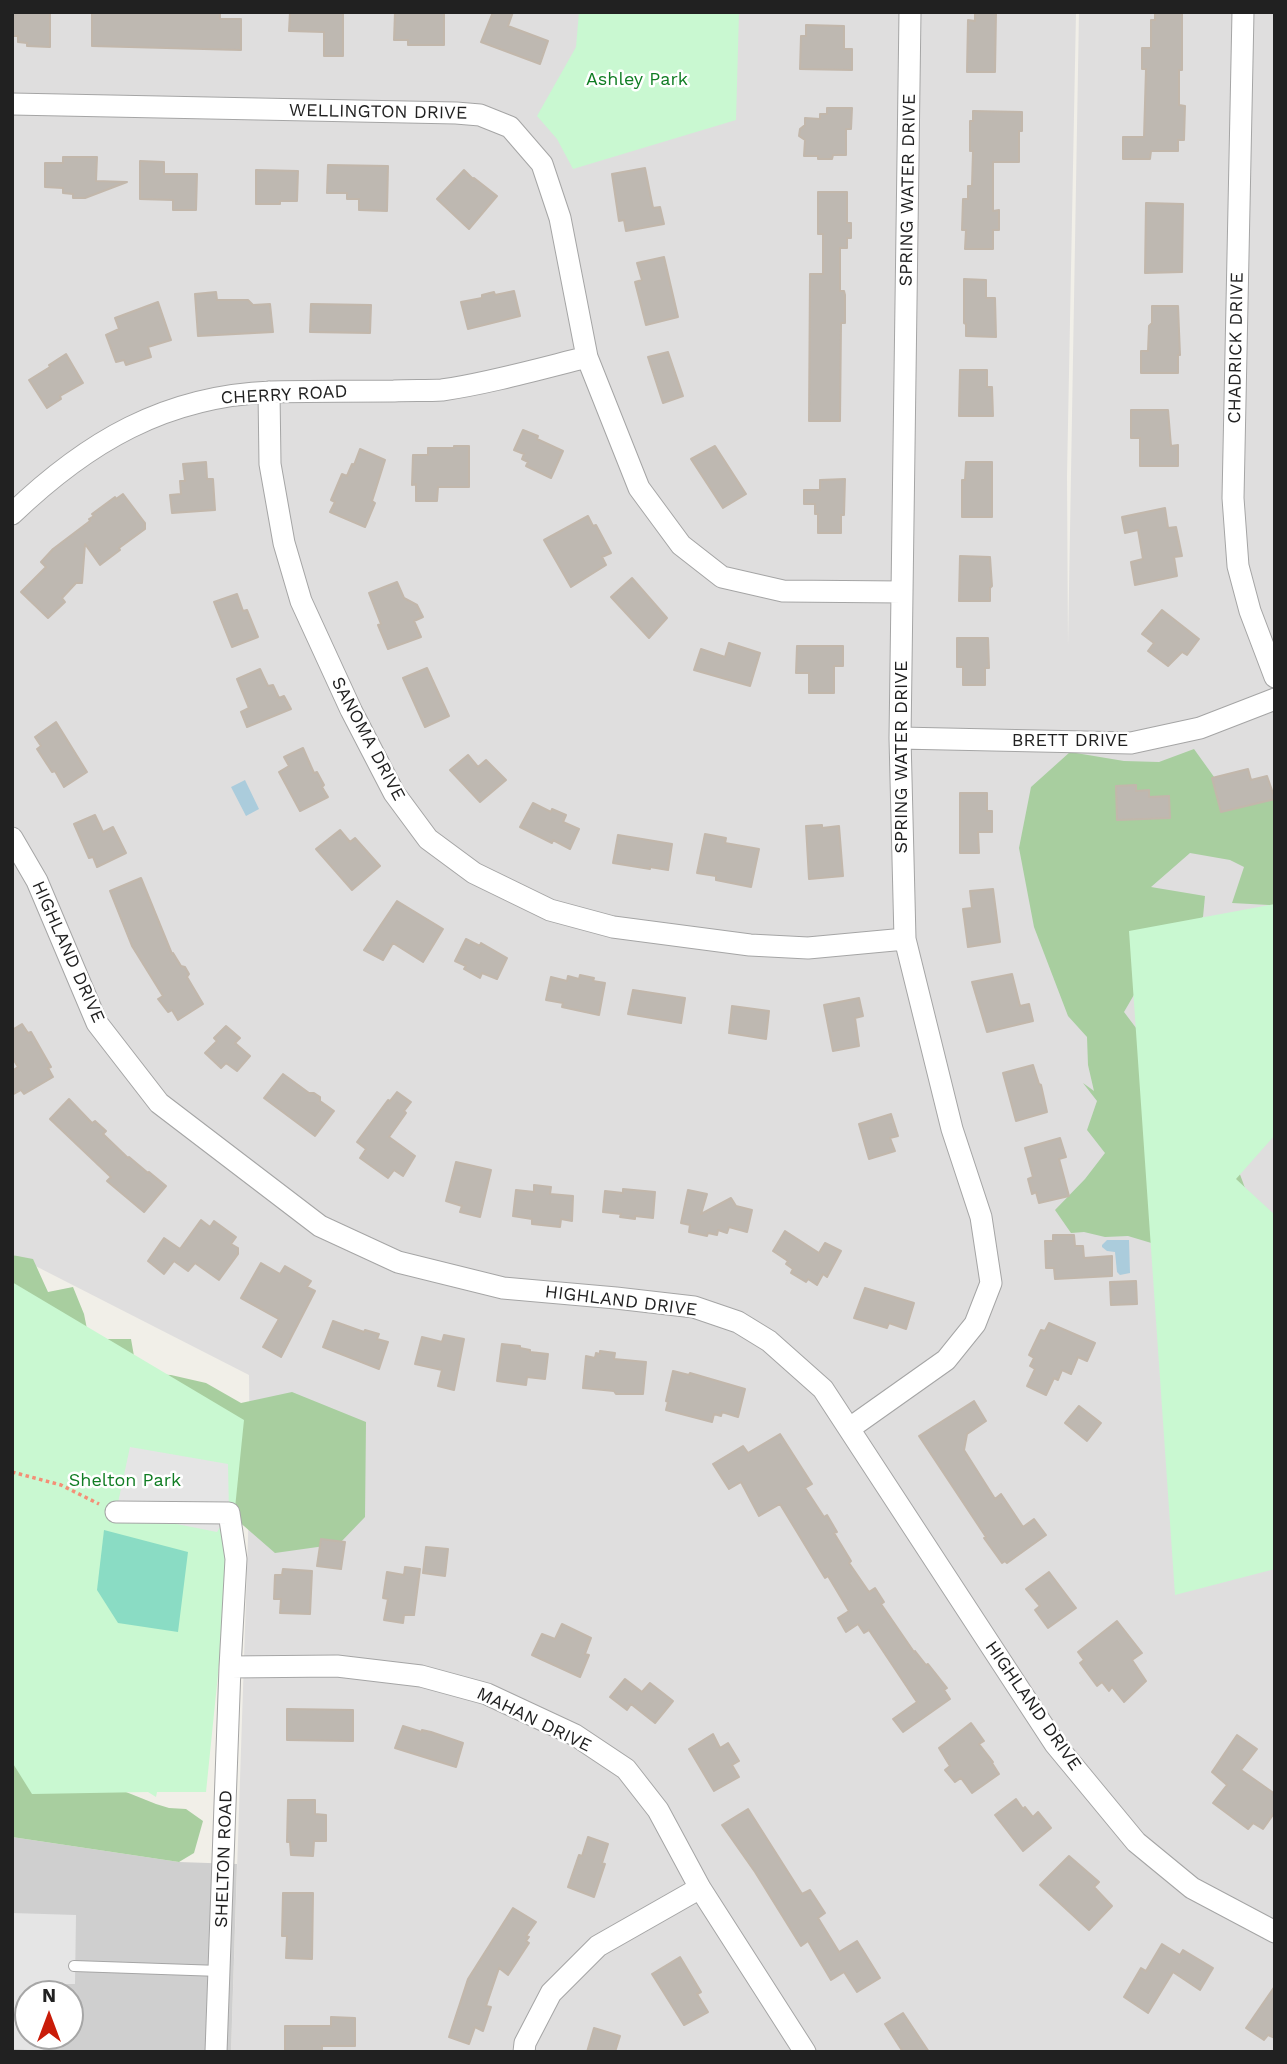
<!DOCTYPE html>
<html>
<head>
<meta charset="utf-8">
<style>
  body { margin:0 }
  #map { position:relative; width:1287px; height:2064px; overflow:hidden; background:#f1efe8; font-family:"Work Sans",sans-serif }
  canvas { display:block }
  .frame { position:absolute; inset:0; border:14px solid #212121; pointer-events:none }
  .north { position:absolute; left:14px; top:1980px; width:70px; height:70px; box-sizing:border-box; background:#fff; border:2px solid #a6a6a6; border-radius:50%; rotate:0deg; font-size:19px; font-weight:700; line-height:28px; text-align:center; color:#212121 }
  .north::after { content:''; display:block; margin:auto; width:24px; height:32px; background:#c91c09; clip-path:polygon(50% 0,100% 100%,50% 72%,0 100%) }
</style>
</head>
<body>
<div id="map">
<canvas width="1287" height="2064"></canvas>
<div class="frame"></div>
<div class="north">N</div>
</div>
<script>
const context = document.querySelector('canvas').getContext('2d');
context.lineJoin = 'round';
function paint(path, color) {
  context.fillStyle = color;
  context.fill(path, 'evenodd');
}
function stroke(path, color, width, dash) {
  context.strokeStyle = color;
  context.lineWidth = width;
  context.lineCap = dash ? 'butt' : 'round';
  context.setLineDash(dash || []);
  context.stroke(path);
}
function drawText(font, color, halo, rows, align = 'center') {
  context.font = font + ' "Work Sans",sans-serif';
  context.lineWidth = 5;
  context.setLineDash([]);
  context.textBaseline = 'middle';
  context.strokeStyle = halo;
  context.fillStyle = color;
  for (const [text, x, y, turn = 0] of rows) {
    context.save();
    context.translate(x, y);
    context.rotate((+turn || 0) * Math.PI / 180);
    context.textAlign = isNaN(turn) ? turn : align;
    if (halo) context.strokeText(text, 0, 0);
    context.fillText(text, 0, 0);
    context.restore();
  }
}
paint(new Path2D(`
  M12,12H1076L1067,476L1068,646L1079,12H1275V2052H231L250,1477L249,1375L12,1254Z`), '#dfdede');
paint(new Path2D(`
  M12,1837L179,1862L237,1864L231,2052H12ZM28,1994H70V2036H28Z`), '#cfcfcf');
paint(new Path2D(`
  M1194,749L1227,795L1264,791L1275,796V919L1269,905L1232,903L1244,867L1230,860L1190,853L1151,887L1205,896L1203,917L1160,950L1124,1012L1234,1158L1253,1210L1275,1215V1359L1158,1245L1128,1236L1105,1237L1084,1232L1071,1233L1055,1210L1085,1179L1105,1153L1087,1130L1097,1101L1083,1083L1094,1091L1088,1065L1087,1037L1068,1016L1034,927L1019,848L1031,787L1070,752L1124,761L1159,762Z
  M12,1255L33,1259L48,1292L73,1287L84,1314L89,1339H131L137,1373L171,1375L206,1383L241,1403L292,1392L366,1422L365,1517L339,1544L275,1553L229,1513L12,1356Z
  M12,1691L121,1790L156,1804L169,1808L186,1809L203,1821L194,1853L179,1862L12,1837Z`), '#a8ce9f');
paint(new Path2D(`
  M579,12H739L736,120L573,169L557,139L537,116L576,47Z
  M1275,904V1135L1236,1179L1275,1215V1569L1175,1595L1129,931Z
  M12,1282L244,1420L206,1792H157L156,1797L148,1792L32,1794L12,1762Z`), '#c9f8d1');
paint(new Path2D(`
  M104,1530L188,1552L178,1632L118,1623L97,1590Z`), '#8adcc4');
paint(new Path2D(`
  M130,1447L228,1464L229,1513L217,1532L116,1512Z
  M12,1913L76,1915L75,1984H54L52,1994H28V2036H45L43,2051L12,2049Z`), '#e5e5e5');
paint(new Path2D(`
  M245,780L259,809L246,816L231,787Z
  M1107,1240H1129L1130,1273L1120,1275L1117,1272L1115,1252L1107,1251L1102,1247V1245Z`), '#abccdc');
const building = new Path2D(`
  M12,12H50V47L27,46V43L18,42V36H12Z
  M92,12H220V19H241V50L92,46Z
  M290,12H343V56H324V32L289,31Z
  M395,12H444V45H408V40H394Z
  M493,12H513L508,26L548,41L540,64L481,42Z
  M975,12H996L995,72H967L968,20L975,21Z
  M1155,12H1182V70H1179V105L1185,106L1184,140H1178V151H1151L1150,159H1123V137H1144L1146,69H1142V48H1151V20H1155Z
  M806,25L844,26V49H852V70L800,69L801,36H806Z
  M827,108H852L851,129H846V155H833L832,159H818V156H804L805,140L799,136L800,129L805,125V118L820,119V114H827Z
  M973,111L1022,112V131H1019V162H993V211L999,210V230H993V249H965L966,230H962L963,199H968V186H972L973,151H970V121H973Z
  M63,157H97L96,181L127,182L85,198H73V194L63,193V188L45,187V163H63Z
  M140,161L164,162V174H197L196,210H173V200L140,199Z
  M328,165L388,166L387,211L359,210V199H347V193H327Z
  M645,168L653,208L660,207L664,224L626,231L624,220L619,221L612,174Z
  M256,170L298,171L297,201H280V204H256Z
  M464,170L473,179L474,178L497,196L469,229L437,199Z
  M818,192H847V223H851V238H847V248H840V291H844L845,295V323H841L840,421H809L810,274H823V234H818Z
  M1146,203L1183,204L1182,272L1145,273Z
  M664,257L678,317L646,325L635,282L642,280L637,263Z
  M964,279L986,280V298H995L996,337L966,336V324L964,323Z
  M514,291L520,316L468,329L461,302L482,298V295L494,292L495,295Z
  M216,292L217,300H248L253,305L270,304L273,332L198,336L195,294Z
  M158,302L171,340L148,347L151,357L126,365L124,360L116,362L106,335L119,329L115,318Z
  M311,304L371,305L370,333L310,332Z
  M1152,306H1178L1180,355H1178V373H1141V351H1148L1149,326L1152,323Z
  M668,352L683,396L663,403L648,357Z
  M66,354L83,383L60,396L61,399L47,408L29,380L50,367L49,365Z
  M960,370H987V387H992L993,416H959Z
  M1131,410H1168L1171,446L1178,445V466H1140V438H1131Z
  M523,430L538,436L537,439L563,451L551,478L526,466L528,462L522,459L524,454L514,450Z
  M454,446H469V487H438L437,501H416V484L412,485L413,455H428V448H454Z
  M715,446L746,494L723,508L691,459Z
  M360,449L385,460L372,501L375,503L365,527L330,512L335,502L331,500L342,474L347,476L352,464L354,465Z
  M206,462L207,479H213L215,510L172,513L170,495L181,494L180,481H185L183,464Z
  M966,462H992V517H962V480H965Z
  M845,479L844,515H841V533H818V514H815V504H804V490H820V480Z
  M123,494L145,523V529L119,548L120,550L100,565L85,544L82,583H76L62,598L65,602L48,618L21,592L46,567L41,562L53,549L90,521L89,519L94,516L92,514L115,497L116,499Z
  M1165,508L1168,528L1176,527L1182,556L1174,557L1177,576L1135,585L1131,562L1143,559L1138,530L1125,533L1122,517Z
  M588,516L593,526L596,525L611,553L602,557L606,565L571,587L544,540Z
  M960,556L990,557L992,586L990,588V601H959Z
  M632,578L667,618L649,638L611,597Z
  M397,582L404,598L417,605L423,617L414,621L421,637L388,649L378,625L381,624L369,593Z
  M237,594L243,611L247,610L258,637L232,647L214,602Z
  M1162,610L1199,639L1187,655L1182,652L1168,666L1148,651L1154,643L1142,634Z
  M957,638H988L989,668H985V685H963V667H957Z
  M729,643L760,653L750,686L694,670L701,649L725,657Z
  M797,646H843V666H834V693H809V673H796Z
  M427,668L449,716L425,727L403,678Z
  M260,669L268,686L273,685L279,698L284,696L291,709L247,727L241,712L249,708L237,679Z
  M56,722L87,772L64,787L55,771L52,772L37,749L41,746L35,737Z
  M303,748L314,773L317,772L324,785L322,787L328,797L300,811L279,772L289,766L284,757Z
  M468,755L478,767L486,760L506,780L480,802L450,770Z
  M1248,769L1251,780L1267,776L1275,799L1221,812L1212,778Z
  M1136,785V791L1149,790V797L1169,796L1170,818L1117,820L1116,786Z
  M960,793H987V811H992V832H978L979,853H960Z
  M533,803L551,812L552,809L566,815L563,822L579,829L570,849L553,840L552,843L520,827Z
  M95,815L103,832L113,827L126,853L97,867L93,857L89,858L74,824Z
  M822,825V828L839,826L843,876L809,879L806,826Z
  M340,830L350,842L355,838L380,866L352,890L316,849Z
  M705,834L726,838L725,843L759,849L751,887L716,880V876L697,873Z
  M618,835L672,844L668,870L650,867V869L613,863Z
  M141,878L172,954L173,953L181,966L185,967L189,974L187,977L203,1004L178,1020L172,1010L168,1012L158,999L163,996L132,946L110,891Z
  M993,889L1000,942L968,947L963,909L972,908L970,891Z
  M397,901L443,929L423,962L393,943L383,960L364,950Z
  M466,939L480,946L481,943L507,958L497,979L482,973L480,978L464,969L466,966L455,961Z
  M1012,974L1020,1006L1029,1004L1033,1021L987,1032L972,982Z
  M580,975L594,978L593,981L605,983L599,1015L562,1007L563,1003L546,1000L551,977L567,981L568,976L579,979Z
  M633,990L685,998L681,1023L628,1014Z
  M859,998L863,1016L855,1018L859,1046L833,1051L824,1005Z
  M732,1006L769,1011L766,1039L729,1033Z
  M22,1024L28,1033L31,1032L51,1067L48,1068L53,1077L24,1094L21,1090L12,1095V1071L18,1067L12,1057V1030Z
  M226,1026L240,1038L235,1043L250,1056L237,1071L226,1063L221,1068L205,1053L217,1041L214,1038Z
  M1033,1065L1039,1084L1041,1085L1047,1112L1016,1121L1003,1073Z
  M283,1074L309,1093H314L320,1097V1101L334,1111L315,1136L264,1098Z
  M397,1092L411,1102L404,1111L406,1113L389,1137L415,1156L403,1176L394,1170L388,1178L360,1158L366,1149L357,1142L388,1100L390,1101Z
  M69,1099L92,1123L95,1121L106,1131L103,1134L128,1158L129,1157L148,1173L149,1172L166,1186L144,1212L107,1181L111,1177L50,1119Z
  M891,1114L898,1136L890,1138L895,1151L869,1159L859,1124Z
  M1060,1138L1066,1157L1059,1159L1069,1196L1039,1203L1036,1192L1032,1194L1028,1179L1033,1177L1025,1148Z
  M456,1162L491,1170L480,1217L460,1212L462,1206L446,1201Z
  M534,1185L551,1187L550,1194L573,1196L572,1221L561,1219L560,1227L532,1224V1219L513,1216L516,1190L534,1192Z
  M623,1189L655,1192L653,1218L635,1216V1219L620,1217L621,1214L603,1212L605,1191L623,1193Z
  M688,1190L707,1194L701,1214L731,1198L736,1206L752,1210L747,1232L729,1227L727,1233L718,1230L717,1235L708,1233L707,1236L689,1232L690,1225L681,1223Z
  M201,1220L210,1227L214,1221L236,1237L231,1244L238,1248V1254L219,1280L195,1263L188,1271L174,1261L164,1274L148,1261L164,1238L180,1249Z
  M785,1231L819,1253L825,1243L841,1251L827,1277L823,1274L817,1285L808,1279L806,1282L791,1273L793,1269L786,1264L788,1261L773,1251Z
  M1053,1235H1074L1075,1246H1083L1084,1258L1112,1256V1276L1055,1279L1054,1268H1046L1045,1241H1053Z
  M261,1263L280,1274L285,1266L311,1281L307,1287L315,1291L281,1357L263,1347L279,1319L241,1298Z
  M1136,1281L1137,1304L1111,1305L1110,1282Z
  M865,1288L914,1303L906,1329L889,1323L887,1328L854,1318Z
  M333,1321L364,1332L365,1330L379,1334L377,1339L388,1342L379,1369L323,1347Z
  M1049,1323L1095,1343L1087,1361L1078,1357L1071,1374L1062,1370L1058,1380L1054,1378L1046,1395L1027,1386L1035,1369L1030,1366L1034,1358L1029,1355L1041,1330L1045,1331Z
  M444,1335L464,1339L454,1390L438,1386L442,1370L415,1364L422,1337L442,1342Z
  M502,1344L520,1346V1348L530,1350V1352L548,1354L545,1379L527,1377L526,1385L497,1381Z
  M600,1351L615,1353L614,1359L646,1362L643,1394H616L614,1391L583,1388L586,1356L595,1358L596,1353L600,1354Z
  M673,1371L689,1375L690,1373L745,1389L738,1417L722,1412L721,1416L714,1414L712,1422L666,1410L668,1402L666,1401Z
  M974,1401L986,1421L967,1434L964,1450L995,1499L1001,1494L1023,1527L1034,1519L1046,1535L1007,1563L1005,1561L1002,1563L984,1538L986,1537L919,1436Z
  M1079,1406L1101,1423L1087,1441L1065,1423Z
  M780,1434L812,1484L805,1488L824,1517L827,1515L837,1532L834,1533L851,1561L849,1563L869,1592L875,1588L884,1602L881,1604L914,1652L915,1651L926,1665L928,1664L947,1688L944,1690L950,1699L903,1732L893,1719L917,1702L869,1630L864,1633L858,1624L846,1632L838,1618L849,1611L828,1576L825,1578L780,1504L759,1516L741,1482L729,1489L713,1464L743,1446L748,1453Z
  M321,1539L345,1542L341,1569L317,1566Z
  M426,1547L448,1549L445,1576L423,1573Z
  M405,1567L420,1569L414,1615H404L403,1623L384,1620L388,1599L383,1598L387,1572L404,1575Z
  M283,1569L312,1571L310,1614L280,1613L281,1599H274L275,1575H282Z
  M1049,1572L1076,1608L1048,1628L1035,1610L1040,1606L1026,1589Z
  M1117,1621L1142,1653L1132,1660L1146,1681L1124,1702L1112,1687L1109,1691L1102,1682L1097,1686L1080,1663L1084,1660L1078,1652Z
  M562,1624L591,1638L585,1654L589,1655L580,1677L532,1655L542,1634L555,1639Z
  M625,1679L642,1692L650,1683L673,1701L655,1723L631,1704L627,1710L610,1697Z
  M287,1709L353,1710V1741L287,1740Z
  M971,1723L984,1741L979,1744L993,1762L992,1763L999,1774L972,1793L961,1778L955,1782L945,1770L950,1766L939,1748Z
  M403,1726L422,1732V1730L431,1732L463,1743L456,1767L395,1748Z
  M713,1734L720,1748L728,1743L739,1761L732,1765L739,1777L714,1791L689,1749Z
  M1237,1735L1257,1749L1241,1770L1275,1794V1812L1263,1829L1253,1823L1248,1829L1213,1803L1227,1785L1212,1772Z
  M1016,1799L1023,1809L1025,1807L1033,1817L1038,1812L1051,1828L1023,1851L995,1815Z
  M288,1800H315V1814L326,1815V1841H314L313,1856L291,1855L290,1842H287Z
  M748,1809L802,1894L810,1890L825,1913L818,1918L839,1952L857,1941L880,1978L857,1992L844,1972L831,1980L808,1941L801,1946L755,1872L722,1825Z
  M588,1837L608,1844L602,1863L605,1864L594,1897L568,1887L579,1855L582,1856Z
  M1069,1856L1099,1882L1094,1887L1112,1906L1089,1930L1040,1885Z
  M283,1893H313L312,1959L286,1958L287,1936H282Z
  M513,1908L536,1922L526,1936L529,1937L526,1941L529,1943L508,1975L499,1968L486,2006L491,2007L483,2031L475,2027L469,2044L449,2037L468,1979Z
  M1162,1944L1180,1955L1183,1950L1213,1968L1200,1990L1173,1972L1148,2013L1124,1997L1141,1968L1146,1971Z
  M680,1957L701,1992L697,1994L708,2012L684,2025L652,1974Z
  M1275,1986V2038L1268,2035L1264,2040L1246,2028Z
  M903,2013L929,2052H903L885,2024Z
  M331,2017L355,2018V2046H322V2052H285V2026H331Z
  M594,2028L620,2036L615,2052H587Z`);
paint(building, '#beb8b1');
stroke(building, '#c2b7ab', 2);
const lane = new Path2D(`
  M74,1966L220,1971`);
const street = new Path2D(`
  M1243,12L1233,498L1238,566L1250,611L1275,677
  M12,104L456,113L480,115L510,127L542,164L560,218L587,357L639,488L681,545L722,577L783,591L902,592
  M269,392L270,464L284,543L301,601L351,710L394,793L428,839L474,873L550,910L613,927L750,945L808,948L905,939
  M12,514C87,442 165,396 271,392C312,391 353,391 394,391C409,390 426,391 442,390C490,383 539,369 587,357
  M900,738L1131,743L1200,728L1275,699
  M12,838L37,881L97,1023L159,1103L320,1226L398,1262L503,1288L616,1298L694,1307L738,1322L769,1341L823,1389L1055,1744L1136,1842L1192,1888L1275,1932
  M850,1428L946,1360L975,1324L991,1283L981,1217L952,1129L905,939L900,738L910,12
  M116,1512L229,1513L236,1559L230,1667L216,2052
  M230,1667L337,1666L421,1676L487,1694L575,1735L626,1769L658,1810L700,1888L805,2052
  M524,2052L525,2043L551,1993L598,1946L700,1888`);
stroke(lane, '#a5a5a5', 12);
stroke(street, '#a5a5a5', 23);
stroke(new Path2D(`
  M12,1472L61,1485L99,1504`), '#f48f76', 3.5, [3.5, 3.5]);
stroke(lane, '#fff', 10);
stroke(street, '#fff', 21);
drawText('18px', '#117d24', '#fff', [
  ["Ashley Park",637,80],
  ["Shelton Park",125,1481]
]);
drawText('18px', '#212121', '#fff', [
  ["WELLINGTON DRIVE",378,112,1],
  ["SPRING WATER DRIVE",908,190,-89],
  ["CHADRICK DRIVE",1236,348,-89],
  ["CHERRY ROAD",284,395,-3],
  ["SANOMA DRIVE",368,739,62],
  ["BRETT DRIVE",1070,741],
  ["SPRING WATER DRIVE",902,757,-90],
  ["HIGHLAND DRIVE",68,952,66],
  ["HIGHLAND DRIVE",621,1301,7],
  ["HIGHLAND DRIVE",1033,1706,55],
  ["MAHAN DRIVE",534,1720,26],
  ["SHELTON ROAD",224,1859,-88]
]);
</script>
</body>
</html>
